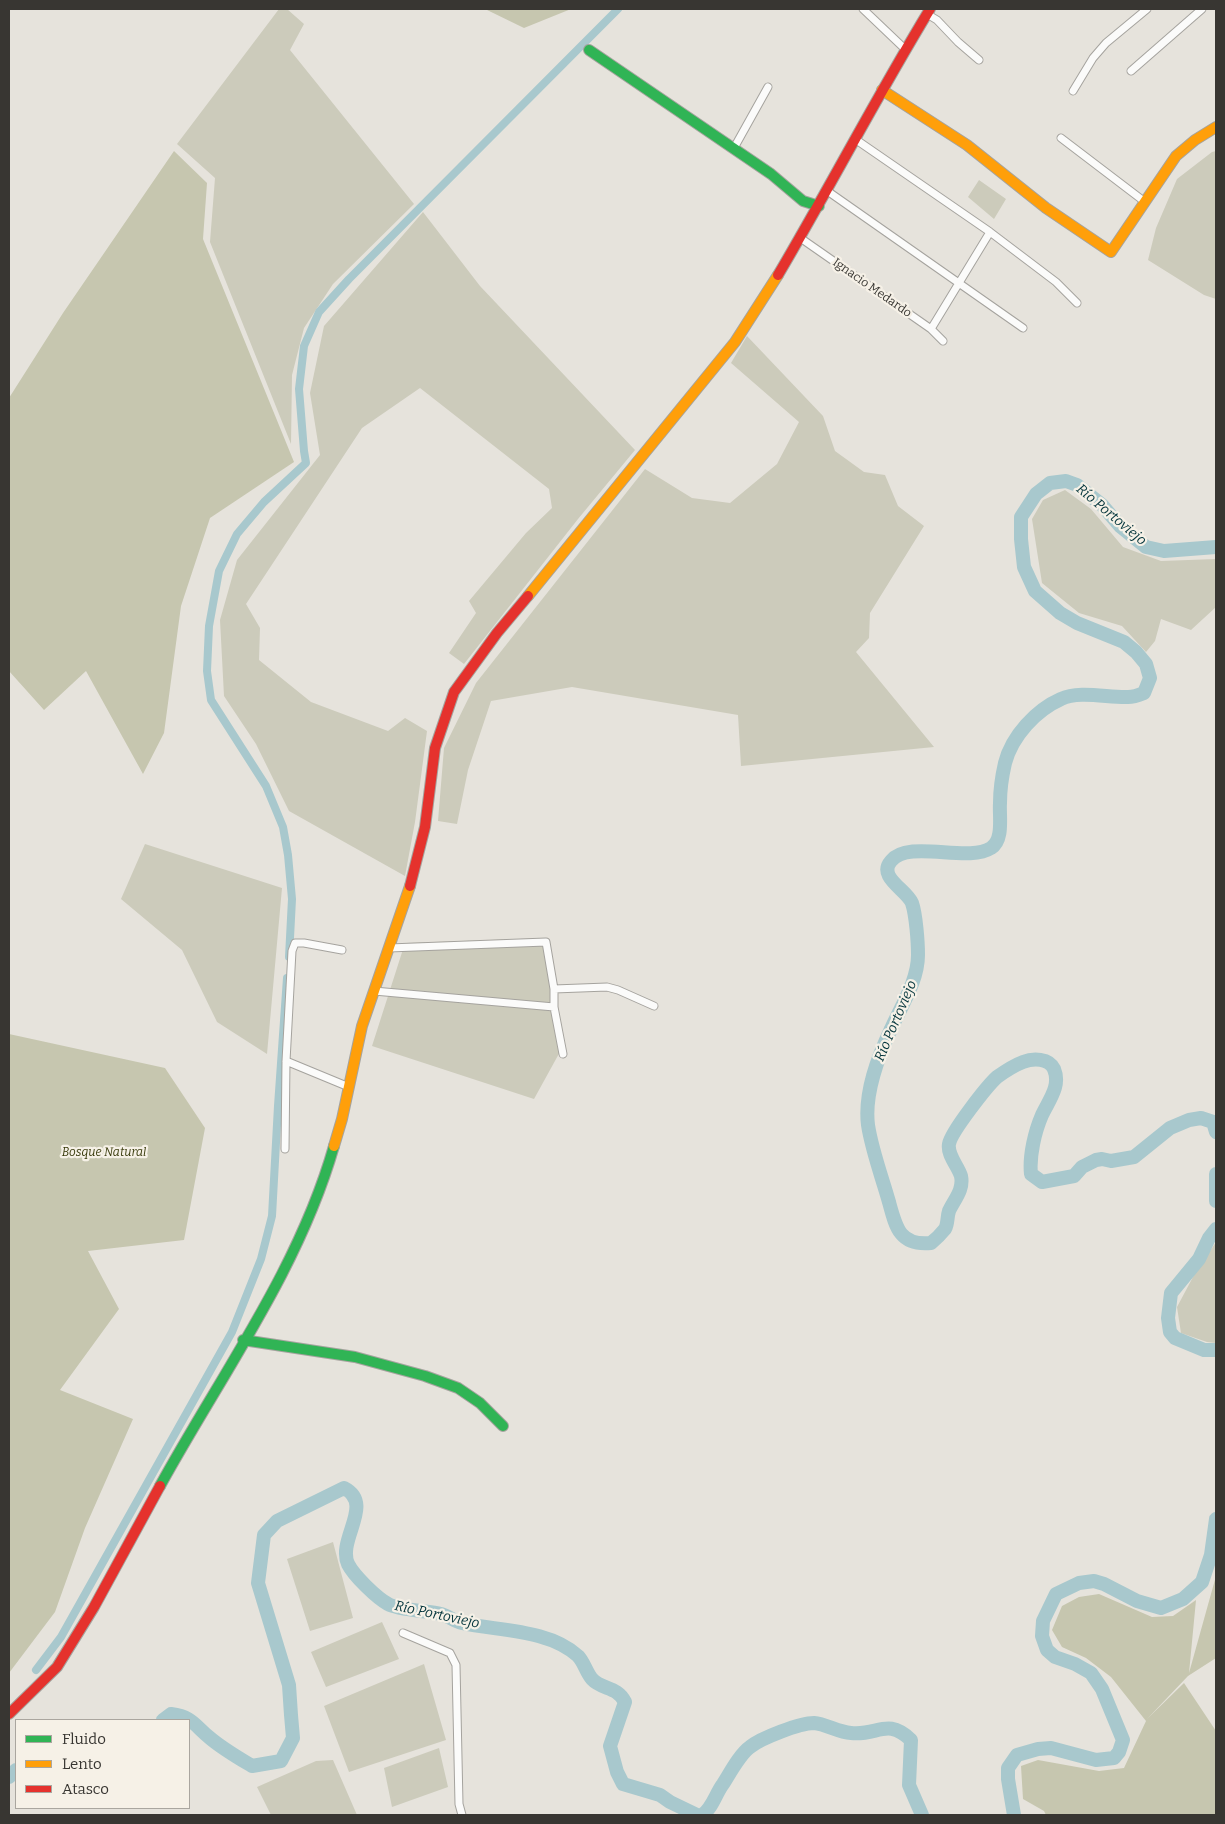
<!DOCTYPE html>
<html>
<head>
<meta charset="utf-8">
<style>
  body { margin:0 }
  #map { position:relative; width:1225px; height:1824px; overflow:hidden; background:#e6e3dc; font-family:Bitter,serif }
  canvas { display:block }
  .frame { position:absolute; inset:0; border:10px solid #383632; pointer-events:none }
  .legend { position:absolute; left:15px; top:1719px; width:175px; height:90px; box-sizing:border-box; background:#f6f1e7; border:1px solid #aaa69f; margin:0; padding:6px 9px; list-style:none; font-size:15px; color:#383632 }
  .legend li { display:flex; align-items:center; gap:10px; height:25px }
  .legend b { width:25px; border:1px solid #aaa69f }
</style>
</head>
<body>
<div id="map">
<canvas width="1225" height="1824"></canvas>
<div class="frame"></div>
<ul class="legend">
<li><b style="height:6px;background:#30b455"></b>Fluido</li>
<li><b style="height:6px;background:#ff9f0a"></b>Lento</li>
<li><b style="height:6px;background:#e5322d"></b>Atasco</li>
</ul>
</div>
<script>
const context = document.querySelector('canvas').getContext('2d');
context.lineJoin = 'round';
function paint(path, color) {
  context.fillStyle = color;
  context.fill(path, 'evenodd');
}
function stroke(path, color, width, dash) {
  context.strokeStyle = color;
  context.lineWidth = width;
  context.lineCap = dash ? 'butt' : 'round';
  context.setLineDash(dash || []);
  context.stroke(path);
}
function drawText(font, color, halo, rows, align = 'center') {
  context.font = font + ' Bitter,serif';
  context.lineWidth = 4.5;
  context.setLineDash([]);
  context.textBaseline = 'middle';
  context.strokeStyle = halo;
  context.fillStyle = color;
  for (const [text, x, y, turn = 0] of rows) {
    context.save();
    context.translate(x, y);
    context.rotate((+turn || 0) * Math.PI / 180);
    context.textAlign = isNaN(turn) ? turn : align;
    if (halo) context.strokeText(text, 0, 0);
    context.fillText(text, 0, 0);
    context.restore();
  }
}
paint(new Path2D(`
  M279,9H287L304,24L290,50L414,204L333,284L304,328L292,375L291,444L210,242L215,178L177,144Z
  M1216,151V299L1204,295L1148,260L1156,228L1177,179L1212,152Z
  M979,180L1006,199L994,219L968,197Z
  M423,212L480,286L635,450L578,519L464,664L449,653L476,613L469,601L526,533L552,508L549,489L420,388L362,428L246,604L260,628L259,660L311,702L388,731L405,718L427,731L415,822L405,876L289,811L256,744L224,696L220,620L237,560L320,455L310,393L324,326Z
  M747,336L823,416L835,451L864,472L885,475L898,506L924,526L870,613L869,638L856,652L934,747L741,766L738,715L572,687L491,701L468,770L457,824L438,821L444,748L476,683L645,469L692,498L730,503L777,464L799,422L731,363Z
  M1065,490L1091,509L1123,547L1161,561L1216,559V607L1191,630L1161,619L1155,641L1146,652L1122,626L1079,613L1042,583L1032,519L1043,500Z
  M145,844L282,888L267,1054L217,1022L182,950L121,899Z
  M547,938L561,1050L534,1099L372,1046L405,943Z
  M1216,1242V1343L1207,1342L1181,1333L1177,1307L1193,1277Z
  M333,1542L353,1618L310,1631L287,1559Z
  M382,1622L399,1659L326,1687L311,1652Z
  M424,1664L446,1740L349,1772L324,1706Z
  M439,1748L448,1787L392,1807L384,1768Z
  M333,1760L357,1815H271L257,1787L316,1761Z`), '#cccbbb');
paint(new Path2D(`
  M485,9H571L524,28Z
  M174,151L207,183L203,239L294,462L210,518L181,606L164,733L143,774L86,671L44,710L9,671V398L63,313Z
  M9,1034L165,1068L205,1128L184,1240L88,1251L119,1309L60,1390L133,1419L85,1528L55,1612L9,1673Z
  M1216,1576V1658L1188,1676L1147,1719L1184,1683L1216,1731V1815H1046L1044,1811L1023,1799L1021,1766L1038,1760L1099,1771L1124,1768L1146,1721L1111,1677L1086,1658L1062,1647L1052,1630L1062,1606L1079,1597L1099,1594L1152,1617L1173,1616L1196,1600L1189,1673Z`), '#c6c6af');
stroke(new Path2D(`
  M289,957L292,899L288,855L283,827L266,786L211,700L207,671L209,626L219,571L237,534L264,502L306,463L304,451L299,389L304,346L319,312L349,279L618,9
  M36,1670L61,1637L232,1332L261,1259L272,1216L278,1106L287,978`), '#a8c8cd', 8);
stroke(new Path2D(`
  M1216,547L1164,551L1146,547L1120,526L1102,505L1077,485L1066,481L1050,483L1036,494L1021,517V539L1024,567L1035,591L1060,613L1077,623L1124,642L1136,652L1146,664L1150,678L1144,693C1139,695 1133,697 1128,697C1109,698 1079,690 1061,699C1036,710 1012,736 1005,763C1002,776 1000,791 1000,803C999,816 1004,840 991,848C968,863 908,839 891,861C877,877 907,890 912,903C916,915 918,942 918,955C918,981 901,1006 891,1029C878,1057 864,1093 868,1125C872,1151 882,1177 889,1202C896,1228 900,1246 931,1243C936,1239 941,1234 945,1229C948,1224 947,1217 949,1211C954,1200 964,1190 961,1176C958,1166 947,1155 949,1144C951,1132 987,1086 997,1077C1004,1072 1015,1065 1023,1062C1033,1058 1049,1058 1054,1069C1061,1086 1049,1100 1042,1115C1035,1131 1029,1156 1031,1174L1042,1182L1074,1176L1082,1167L1096,1160L1102,1159L1111,1161L1134,1157L1170,1128L1189,1120L1201,1118L1213,1122L1216,1132
  M1216,1174V1201
  M1216,1229L1209,1238L1199,1259L1171,1293L1168,1318L1170,1332L1175,1338L1204,1350H1216
  M163,1720L171,1714C193,1717 194,1725 210,1738C223,1749 237,1757 252,1766L281,1761L293,1738L291,1715L289,1685L258,1583L264,1535L277,1521L344,1488C375,1504 337,1539 348,1564C354,1576 377,1598 388,1604C398,1610 428,1611 441,1614C448,1616 454,1621 462,1623C498,1631 549,1629 578,1656C584,1662 586,1672 592,1679C602,1690 617,1686 625,1702L610,1746L617,1772L623,1784L660,1795L670,1802L697,1815
  M9,1777L16,1770
  M702,1815C712,1809 716,1793 723,1784C730,1773 740,1754 750,1747C761,1738 800,1723 814,1723C826,1724 838,1732 851,1733C878,1736 887,1717 911,1740L909,1785L922,1815
  M1014,1815L1008,1779V1768L1017,1755L1038,1749L1051,1748L1096,1760L1114,1758L1119,1752L1123,1740L1102,1689L1091,1673L1075,1664L1055,1657L1047,1650L1042,1636L1043,1621L1056,1594L1079,1583L1094,1581L1104,1584L1137,1601L1161,1608L1183,1599L1202,1582L1211,1555L1216,1519`), '#a8c8cd', 14);
const street = new Path2D(`
  M863,9L906,50
  M927,14L937,20L958,42L979,60
  M1131,71L1202,9
  M1073,91L1093,58L1106,43L1147,9
  M1061,138L1145,202
  M855,139L990,232L1056,282L1077,303
  M734,148L768,87
  M826,190L1023,328
  M799,237L931,329L943,341
  M931,329L990,232
  M389,948L546,942L554,989V1007L563,1054
  M554,989L607,987L618,990L654,1006
  M374,991L554,1007
  M286,1061L349,1087
  M285,1149L286,1061L292,951L295,943H304L342,950
  M403,1633L450,1653L456,1665L459,1804L462,1815`);
const fast = new Path2D(`
  M589,50L771,174L803,201L819,206
  M243,1340L355,1357L425,1376L458,1388L480,1403L503,1426
  M160,1486C221,1375 299,1269 334,1146`);
const slow = new Path2D(`
  M882,90L967,145L1046,208L1111,252L1176,156L1195,140L1216,127
  M528,596L735,342L778,275
  M334,1146L342,1119L362,1026L410,886`);
const jam = new Path2D(`
  M778,275C830,187 877,96 930,9
  M410,886L425,827L435,748L454,692L497,633L528,596
  M9,1714L57,1667L94,1607L160,1486`);
stroke(street, '#a5a39e', 9);
stroke(fast, '#a5a39e', 12);
stroke(slow, '#a5a39e', 12);
stroke(jam, '#a5a39e', 12);
stroke(street, '#fbfbfa', 7);
stroke(fast, '#30b455', 10);
stroke(slow, '#ff9f0a', 10);
stroke(jam, '#e5322d', 10);
drawText('12px', '#383632', '#f6f1e7', [
  ["Ignacio Medardo",872,288,35]
]);
drawText('italic 12px', '#3a3c0d', '#f6f1e7', [
  ["Bosque Natural",104,1153]
]);
drawText('italic 14px', '#04353c', '#f6f1e7', [
  ["Río Portoviejo",1111,515,40],
  ["Río Portoviejo",896,1021,-67],
  ["Río Portoviejo",437,1615,12]
]);
</script>
</body>
</html>
